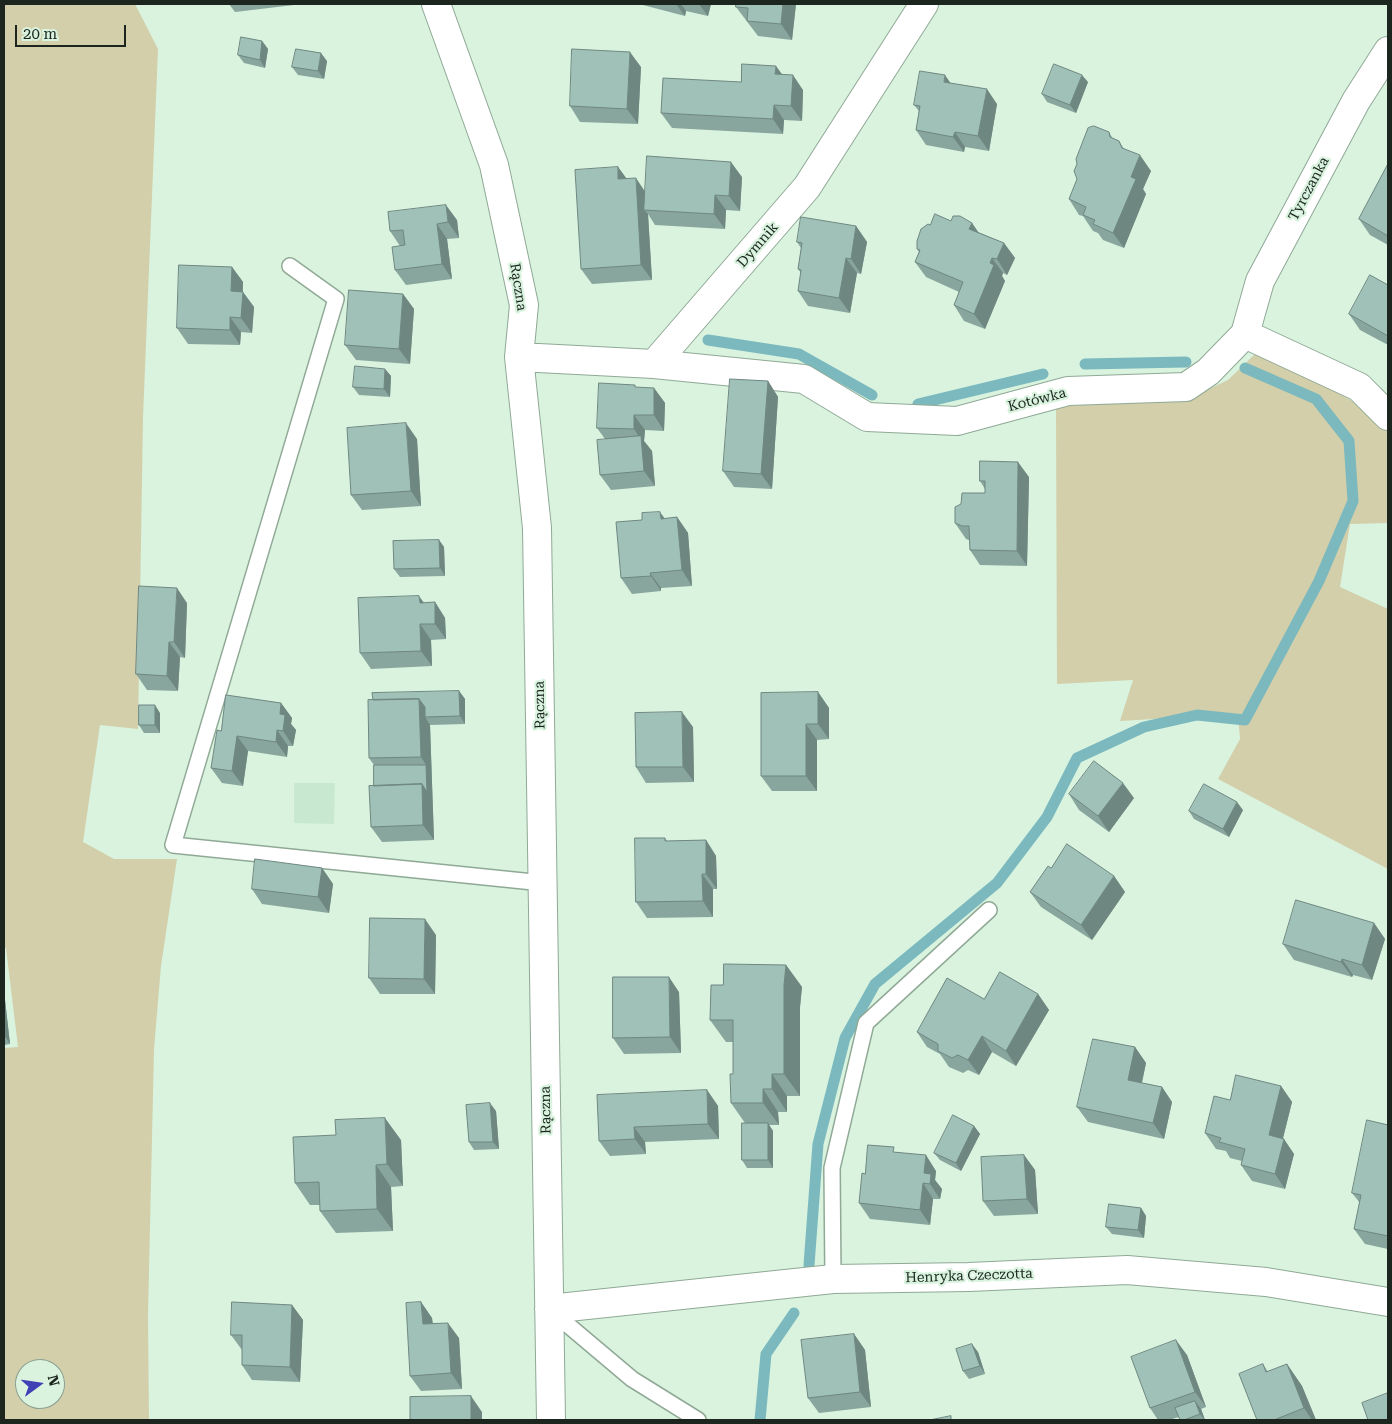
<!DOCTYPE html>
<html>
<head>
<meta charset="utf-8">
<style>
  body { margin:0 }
  #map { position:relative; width:1392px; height:1424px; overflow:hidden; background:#d9f3df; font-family:"Roboto Serif",serif }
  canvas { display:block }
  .frame { position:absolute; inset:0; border:5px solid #1c261e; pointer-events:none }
  .north { position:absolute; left:15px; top:1359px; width:50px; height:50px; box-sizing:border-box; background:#d9f3df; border:1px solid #8da192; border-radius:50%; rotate:76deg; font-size:14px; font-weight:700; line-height:20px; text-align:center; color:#1c261e }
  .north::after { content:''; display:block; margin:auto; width:18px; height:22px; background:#4141b6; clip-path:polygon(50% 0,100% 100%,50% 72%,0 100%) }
  .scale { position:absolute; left:15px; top:25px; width:111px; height:22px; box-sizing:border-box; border:2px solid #1c261e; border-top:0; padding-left:6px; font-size:15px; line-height:18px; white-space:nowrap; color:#1c261e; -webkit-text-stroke:4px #d9f3df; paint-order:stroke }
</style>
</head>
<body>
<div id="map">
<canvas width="1392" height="1424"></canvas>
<div class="frame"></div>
<div class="north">N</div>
<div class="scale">20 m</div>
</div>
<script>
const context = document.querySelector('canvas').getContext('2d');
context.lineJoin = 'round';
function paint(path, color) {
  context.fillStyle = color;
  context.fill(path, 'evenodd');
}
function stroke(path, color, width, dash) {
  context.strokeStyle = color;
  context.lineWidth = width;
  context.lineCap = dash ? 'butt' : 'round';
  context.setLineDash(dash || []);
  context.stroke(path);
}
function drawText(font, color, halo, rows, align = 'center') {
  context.font = font + ' "Roboto Serif",serif';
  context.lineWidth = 4.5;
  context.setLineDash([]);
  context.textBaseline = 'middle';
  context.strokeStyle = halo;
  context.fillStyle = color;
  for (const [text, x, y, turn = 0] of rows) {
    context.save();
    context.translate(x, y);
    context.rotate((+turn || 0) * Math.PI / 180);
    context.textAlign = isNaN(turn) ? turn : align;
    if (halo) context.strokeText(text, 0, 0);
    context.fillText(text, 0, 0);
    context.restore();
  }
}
paint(new Path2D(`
  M294,783H335L334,824L294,823Z`), '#c8e9d0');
paint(new Path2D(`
  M4,4H135L158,49L143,417L138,729L100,725L83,842L114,859H177L161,966L154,1049L148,1315L149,1420H4V1048L18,1047L6,948H4ZM25,1369H55V1399H25Z
  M1255,354L1312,375L1373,415L1388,431V523L1350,524L1340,587L1388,609V869L1218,779L1240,739L1238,714L1120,721L1133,680L1057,684L1056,407L1136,401L1205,391L1228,380Z`), '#d2cfaa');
stroke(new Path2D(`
  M708,340L799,354L872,395
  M1085,364L1186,362
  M918,404L1043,374
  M809,1265L818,1144L845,1038L875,984L997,883L1047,817L1077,758L1144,727L1197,715L1245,720L1319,581L1353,501L1349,441L1316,399L1245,368
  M760,1420L766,1354L794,1313`), '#7bb9be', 11);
const service = new Path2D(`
  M290,266L336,299L173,845L543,883
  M833,1279L832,1168L866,1023L989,910
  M549,1309L632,1379L698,1420`);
const minor = new Path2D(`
  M436,4L494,165L524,305L519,357L537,528L551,1420
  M1245,334L1260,281L1356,101L1388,51
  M519,357L654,364L807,187L924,4
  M654,364L804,379L867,417L957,421L1068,391L1186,387L1208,372L1245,334L1359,387L1388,416
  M549,1309L833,1279L969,1277L1127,1270L1266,1282L1388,1302`);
stroke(service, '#90a996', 18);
stroke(minor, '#90a996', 30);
stroke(service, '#fff', 15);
stroke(minor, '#fff', 28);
paint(new Path2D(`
  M229,4H294V5L235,12Z
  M639,4H711L708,16L686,11L685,16Z
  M736,4H796L792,40L758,36L736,7Z
  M262,41L268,49L265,68L244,63L238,55Z
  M327,61L324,79L298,75L292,67Z
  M641,67L638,124L580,122L570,106Z
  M782,74L803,90L802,121L784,120L783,134L672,128L661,113L741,82Z
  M1088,82L1076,113L1047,102L1042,94Z
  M950,83L997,104L989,151L965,147L964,152L926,145L916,130L919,111L914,105Z
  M1109,132L1113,139L1119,141L1124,149L1151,171L1143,189L1146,194L1124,248L1103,240L1098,233L1093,231L1083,216L1079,215L1069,199Z
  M1388,164V245L1370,235L1359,219Z
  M618,167L626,178L645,192L742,177L740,211L726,210L725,229L655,225L648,214L652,280L592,284L581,269Z
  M457,220L459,238L447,239L452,279L406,285L395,270L400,246L390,231Z
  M951,221L972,223L978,232L1004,243L1015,258L1007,275L1003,273L1002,276L1005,281L985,329L964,321L954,305L959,292L926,277L915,262L919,252L917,249L930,225Z
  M856,226L867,242L861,274L857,273L850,313L808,306L798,291L801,273L798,269L801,248L797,242Z
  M232,267L243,282V292L254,307L252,333L241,332L240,345L188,344L177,328Z
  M1388,285V345L1360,330L1349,314Z
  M403,294L414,309L410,364L356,360L345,345Z
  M385,369L391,376L390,397L359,395L353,387Z
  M768,381L778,397L772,489L734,487L723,471Z
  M654,388L665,403L664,431L645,430L644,441L652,451L655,486L611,490L600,475L605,439L597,428Z
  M417,439L421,506L362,510L351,495Z
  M1029,477L1027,566L980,565L970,550L969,540L966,539L955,523L985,493V489L980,481Z
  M677,517L688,533L692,586L661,588V591L632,594L621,578L665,519Z
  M439,540L444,547L445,576L400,577L394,569Z
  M435,602L445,618L446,639L431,640L432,666L371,669L360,653L424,603Z
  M187,603L185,658L180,657L178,691L147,690L136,674Z
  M459,691L465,699V724L430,725L434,840L382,842L371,827L374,786V765L369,758L373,700Z
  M818,692L829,708V739L817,740V791H772L761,776Z
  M281,703L292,718L291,724L296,730L293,746H288L287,757L248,751L243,786L222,783L211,768L221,731Z
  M160,713V733H144L139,725Z
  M693,727L694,782L646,783L636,767Z
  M1069,794L1134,798L1109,832L1079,810Z
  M1243,810L1229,837L1194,819L1189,811Z
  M665,838L667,841L706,840L716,856L717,889H713V917L647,918L636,902Z
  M322,868L333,884L329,913L262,904L252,889Z
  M1114,876L1125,892L1092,940L1041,907L1030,892Z
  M1374,923L1385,939L1372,980L1353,975L1352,977L1294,960L1283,944Z
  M436,935L435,994H380L369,978Z
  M786,965L802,987L800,1007V1096H787V1112H778L779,1125H769L773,1131V1168H747L742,1160L745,1123L731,1103L733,1074V1042H726L710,1020L723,985Z
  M4,991L10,1044L4,1045Z
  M679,992L681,1053L624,1054L613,1038Z
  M1038,994L1049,1010L1016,1066L992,1052L979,1075L968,1070L963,1073L949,1067L940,1054L927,1047L917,1032L984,999Z
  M1135,1047L1146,1063L1142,1083L1162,1087L1172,1102L1164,1139L1088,1122L1077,1107Z
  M1281,1086L1292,1102L1283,1138L1294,1154L1285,1189L1252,1181L1241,1165L1242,1161L1230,1158L1226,1151L1216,1149L1205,1133L1230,1100Z
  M707,1090L718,1106L719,1139L645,1142L646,1154L610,1156L599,1141Z
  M496,1111L499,1149L474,1150L469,1142Z
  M1388,1125V1249L1365,1244L1354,1229L1360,1203L1352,1193Z
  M974,1126L980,1134L961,1171L940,1160L934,1153Z
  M401,1140L403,1186L391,1187L393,1231L336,1233L320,1211V1205H310L295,1183Z
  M897,1152L936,1171L935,1180L942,1189L940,1199H933L930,1225L870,1219L859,1203L865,1174Z
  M1024,1155L1035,1170L1038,1214L994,1216L983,1201Z
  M1141,1208L1146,1216L1144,1238L1112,1234L1106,1227Z
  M421,1302L432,1318L433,1324L459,1338L462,1389L421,1391L410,1376Z
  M292,1305L303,1320L300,1382L252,1380L242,1365V1350L231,1335Z
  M854,1334L865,1350L871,1407L819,1413L808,1398Z
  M978,1352L985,1374L969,1379L963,1371Z
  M1187,1355L1206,1407L1201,1409L1205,1420H1180L1179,1417L1169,1420H1158L1150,1408Z
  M1263,1364L1268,1372L1287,1364L1302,1386L1316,1420H1257Z`), '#89a69e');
paint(new Path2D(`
  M676,4H681L686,11L685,16Z
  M699,4H711L708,16Z
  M783,4H796L792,40L781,24Z
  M262,41L268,49L265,68L260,60Z
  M630,52L641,67L638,124L627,109Z
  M321,53L327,61L324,79L318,71Z
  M776,66L787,81L775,74Z
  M793,75L803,90L802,121L791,106Z
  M945,75L956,91L944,82Z
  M1082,75L1088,82L1076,113L1070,105Z
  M987,89L997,104L989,151L978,136Z
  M774,105L784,120L783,134L773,119Z
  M955,132L965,147L964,152L953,137Z
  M1140,155L1151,171L1143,189L1146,194L1124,248L1113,233L1131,177Z
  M731,162L742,177L740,211L729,196Z
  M618,167L629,182L618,179Z
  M636,178L646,193L644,210L648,214L652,280L641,265Z
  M715,195L726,210L725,229L714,214Z
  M446,205L457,220L459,238L448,222Z
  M972,223L983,239L969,229Z
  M437,224L447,239L452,279L442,264Z
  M856,226L867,242L861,274L851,259Z
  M1004,243L1015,258L1007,275L997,259Z
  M846,258L857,273L850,313L839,298Z
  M992,258L1003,273L1002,276L1005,281L985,329L974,314Z
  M232,267L243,282L242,301L243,292L254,307L252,333L241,318L231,291Z
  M403,294L414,309L410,364L399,349Z
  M230,317L241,332L240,345L230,330Z
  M385,369L391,376L390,397L384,389Z
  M768,381L778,397L772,489L761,474Z
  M654,388L665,403L664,431L654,415Z
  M634,415L645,430L644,441L652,451L655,486L644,471L641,440L634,429Z
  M406,423L417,439L421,506L411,491Z
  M1018,462L1029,477L1027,566L1017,551Z
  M660,512L671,527L661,519Z
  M677,517L688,533L692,586L682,570Z
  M439,540L444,547L445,576L440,568Z
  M650,573L661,588V591L651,576Z
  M177,588L187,603L185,658L174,642Z
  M419,596L430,611L420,603Z
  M435,602L445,618L446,639L435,624Z
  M420,624L431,640L432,666L421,651Z
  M169,642L180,657L178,691L167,676Z
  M459,691L465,699V724L460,716Z
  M818,692L829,708V739L818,724Z
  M419,699L430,715L425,717L430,725L434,840L423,825L422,784L426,765L421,757Z
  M281,703L292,718L291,724L296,730L293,746L283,731L280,714Z
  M155,705L160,713V733L155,725Z
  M682,712L693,727L694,782L683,767Z
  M806,724L817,740V791L806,776Z
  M277,730L288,746L287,757L276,742Z
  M237,736L248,751L243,786L232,771Z
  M1123,783L1134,798L1109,832L1098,816Z
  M1237,802L1243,810L1229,837L1223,829Z
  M706,840L716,856L717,889L706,874Z
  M322,868L333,884L329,913L318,897Z
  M702,874L713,889V917L703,901Z
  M1114,876L1125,892L1092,940L1081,925Z
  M425,919L436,935L435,994L424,979Z
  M1374,923L1385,939L1372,980L1362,965Z
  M1342,959L1353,975L1352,977L1341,962Z
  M786,965L802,987L800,1007V1096L784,1074V985Z
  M669,977L679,992L681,1053L670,1037Z
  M4,991L10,1044L4,1035Z
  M1038,994L1049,1010L1016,1066L1006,1051Z
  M982,1036L992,1052L979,1075L968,1060Z
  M1135,1047L1146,1063L1139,1095L1128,1080Z
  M772,1074L787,1096V1112L772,1089Z
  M1281,1086L1292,1102L1280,1150L1269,1135Z
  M1162,1087L1172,1102L1164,1139L1153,1123Z
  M763,1089L778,1112L779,1125L763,1103Z
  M707,1090L718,1106L719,1139L708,1124Z
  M490,1103L496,1111L499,1149L493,1142Z
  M385,1118L401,1140L403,1186L387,1164Z
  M768,1123L773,1131V1168L768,1160Z
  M974,1126L980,1134L961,1171L956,1163Z
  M634,1127L645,1142L646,1154L635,1139Z
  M1284,1139L1294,1154L1285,1189L1275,1174Z
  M926,1155L936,1171L935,1180L942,1189L940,1199L930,1184L924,1173Z
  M1024,1155L1035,1170L1038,1214L1027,1199Z
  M376,1165L391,1187L393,1231L377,1209Z
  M923,1183L933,1199L930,1225L920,1210Z
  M1141,1208L1146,1216L1144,1238L1138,1230Z
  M421,1302L432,1318L434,1340L423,1324Z
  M292,1305L303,1320L300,1382L290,1367Z
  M448,1323L459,1338L462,1389L451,1373Z
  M854,1334L865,1350L871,1407L860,1392Z
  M1176,1340L1187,1355L1206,1407L1195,1392Z
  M972,1344L978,1352L985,1374L980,1366Z
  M1287,1364L1302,1386L1316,1420H1312L1304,1408Z
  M471,1396L482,1412V1420H471Z
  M1195,1401L1201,1409L1205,1420L1200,1414Z`), '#6f8781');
const building = new Path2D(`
  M736,4H783L781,24L747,21L748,8L736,7Z
  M241,37L262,41L260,60L238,55Z
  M296,49L321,53L318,71L292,67Z
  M572,49L630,52L627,109L570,106Z
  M742,64L776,66L775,74L793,75L791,106L774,105L773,119L661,113L663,78L741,82Z
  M1054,64L1082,75L1070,105L1042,94Z
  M920,71L945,75L944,82L987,89L978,136L955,132L953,137L916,130L920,106L914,105Z
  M1094,126L1109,132L1110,137L1119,141L1122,148L1140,155L1131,177L1136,179L1113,233L1093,224L1095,220L1083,215L1086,207L1069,199L1077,179L1074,171L1077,164L1076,159L1088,128Z
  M647,156L731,162L729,196L715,195L714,214L644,210Z
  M1388,164V236L1359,219Z
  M618,167V179L636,178L641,265L581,269L575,170Z
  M446,205L448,222L437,224L442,264L395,270L392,247L405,245L403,230L390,231L388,212Z
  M935,214L951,221L953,216H960L972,223L969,229L1004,243L997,259L992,258L990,263L994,265L974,314L954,305L963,282L915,262L920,250L917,249V241L921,229L928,224L930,225Z
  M801,217L856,226L851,259L846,258L839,298L798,291L801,270L798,269L802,243L797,242Z
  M179,265L232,267L231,291L243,292L241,318L230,317V330L177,328Z
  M1370,275L1388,285V336L1349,314Z
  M349,290L403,294L399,349L345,345Z
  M355,366L385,369L384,389L353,387Z
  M730,379L768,381L761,474L723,471Z
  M599,383L635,385V387L654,388V415H634V429L597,428Z
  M406,423L411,491L351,495L347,428Z
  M641,436L644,471L600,475L597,440Z
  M980,461L1018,462L1017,551L970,550L969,526H962L955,523V507L961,504L962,493H985V481H980Z
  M660,512L661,519L677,517L682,570L650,573L651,576L621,578L616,522L642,520V513Z
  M439,540L440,568L394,569L393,541Z
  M139,586L177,588L174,642H169L167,676L136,674Z
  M419,596L420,603L435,602V624H420L421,651L360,653L358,598Z
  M459,691L460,716L425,717V707L419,699L373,700L372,693Z
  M818,692V724H806V776H761V693Z
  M226,695L281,703L280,714L285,715L283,731L277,730L276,742L237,736L232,771L211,768L217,730L221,731Z
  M419,699L421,757L369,758L368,700Z
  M139,705H155V725H139Z
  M682,712L683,767H636L635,713Z
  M1094,761L1123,783L1098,816L1069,794Z
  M374,765H426L427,792L422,784L374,786Z
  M422,784L423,825L371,827L369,786Z
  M1204,784L1237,802L1223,829L1189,811Z
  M635,838H665V841L706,840V874H702L703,901L636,902Z
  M1067,844L1114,876L1081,925L1030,892L1048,866L1051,868Z
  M255,859L322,868L318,897L252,889Z
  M1296,900L1374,923L1362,965L1342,959L1341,962L1283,944Z
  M370,918L425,919L424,979L369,978Z
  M724,964L786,965L784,985V1074H772V1089H763V1103H731L730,1074H733V1020H710L711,985H723Z
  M1000,972L1038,994L1006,1051L982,1036L968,1060L958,1055L952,1058L938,1051V1044L917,1032L947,978L984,999Z
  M613,977H669L670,1037L613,1038Z
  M1093,1039L1135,1047L1128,1080L1162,1087L1153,1123L1077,1107Z
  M1236,1075L1281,1086L1269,1135L1284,1139L1275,1174L1241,1165L1245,1149L1219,1142L1221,1138L1205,1133L1214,1096L1230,1100Z
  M707,1090L708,1124L634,1127L635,1139L599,1141L597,1095Z
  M490,1103L493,1142H469L466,1105Z
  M953,1115L974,1126L956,1163L934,1153Z
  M385,1118L387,1164L376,1165L377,1209L320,1211L319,1182L295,1183L293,1137L336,1135L335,1120Z
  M1367,1120L1388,1125V1236L1354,1229L1361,1195L1352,1193Z
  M742,1123H768V1160H742Z
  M868,1145L894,1147L893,1152L926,1155L924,1173L931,1174L930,1184L923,1183L920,1210L859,1203L862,1173L865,1174Z
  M1024,1155L1027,1199L983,1201L981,1157Z
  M1109,1204L1141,1208L1138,1230L1106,1227Z
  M232,1302L292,1305L290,1367L242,1365V1335H231Z
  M421,1302L423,1324L448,1323L451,1373L410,1376L406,1303Z
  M854,1334L860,1392L808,1398L801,1340Z
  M1176,1340L1195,1392L1150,1408L1131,1357Z
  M972,1344L980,1366L963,1371L956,1349Z
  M1263,1364L1266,1372L1287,1364L1304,1408L1274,1420H1257L1239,1374Z
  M1388,1393V1420H1368L1362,1403Z
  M471,1396V1420H410V1397Z
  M1195,1401L1200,1414L1184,1420H1180L1175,1408Z
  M951,1416V1420H930Z`);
paint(building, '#9fc1b8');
stroke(building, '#6f8781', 1);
drawText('14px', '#1c261e', '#d9f3df', [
  ["Tyrczanka",1309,189,-62],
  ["Dymnik",758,245,-49],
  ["Rączna",518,287,81],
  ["Kotówka",1037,400,-14],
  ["Rączna",540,705,-91],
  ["Rączna",546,1110,-91],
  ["Henryka Czeczotta",969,1276,-2]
]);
</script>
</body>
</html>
